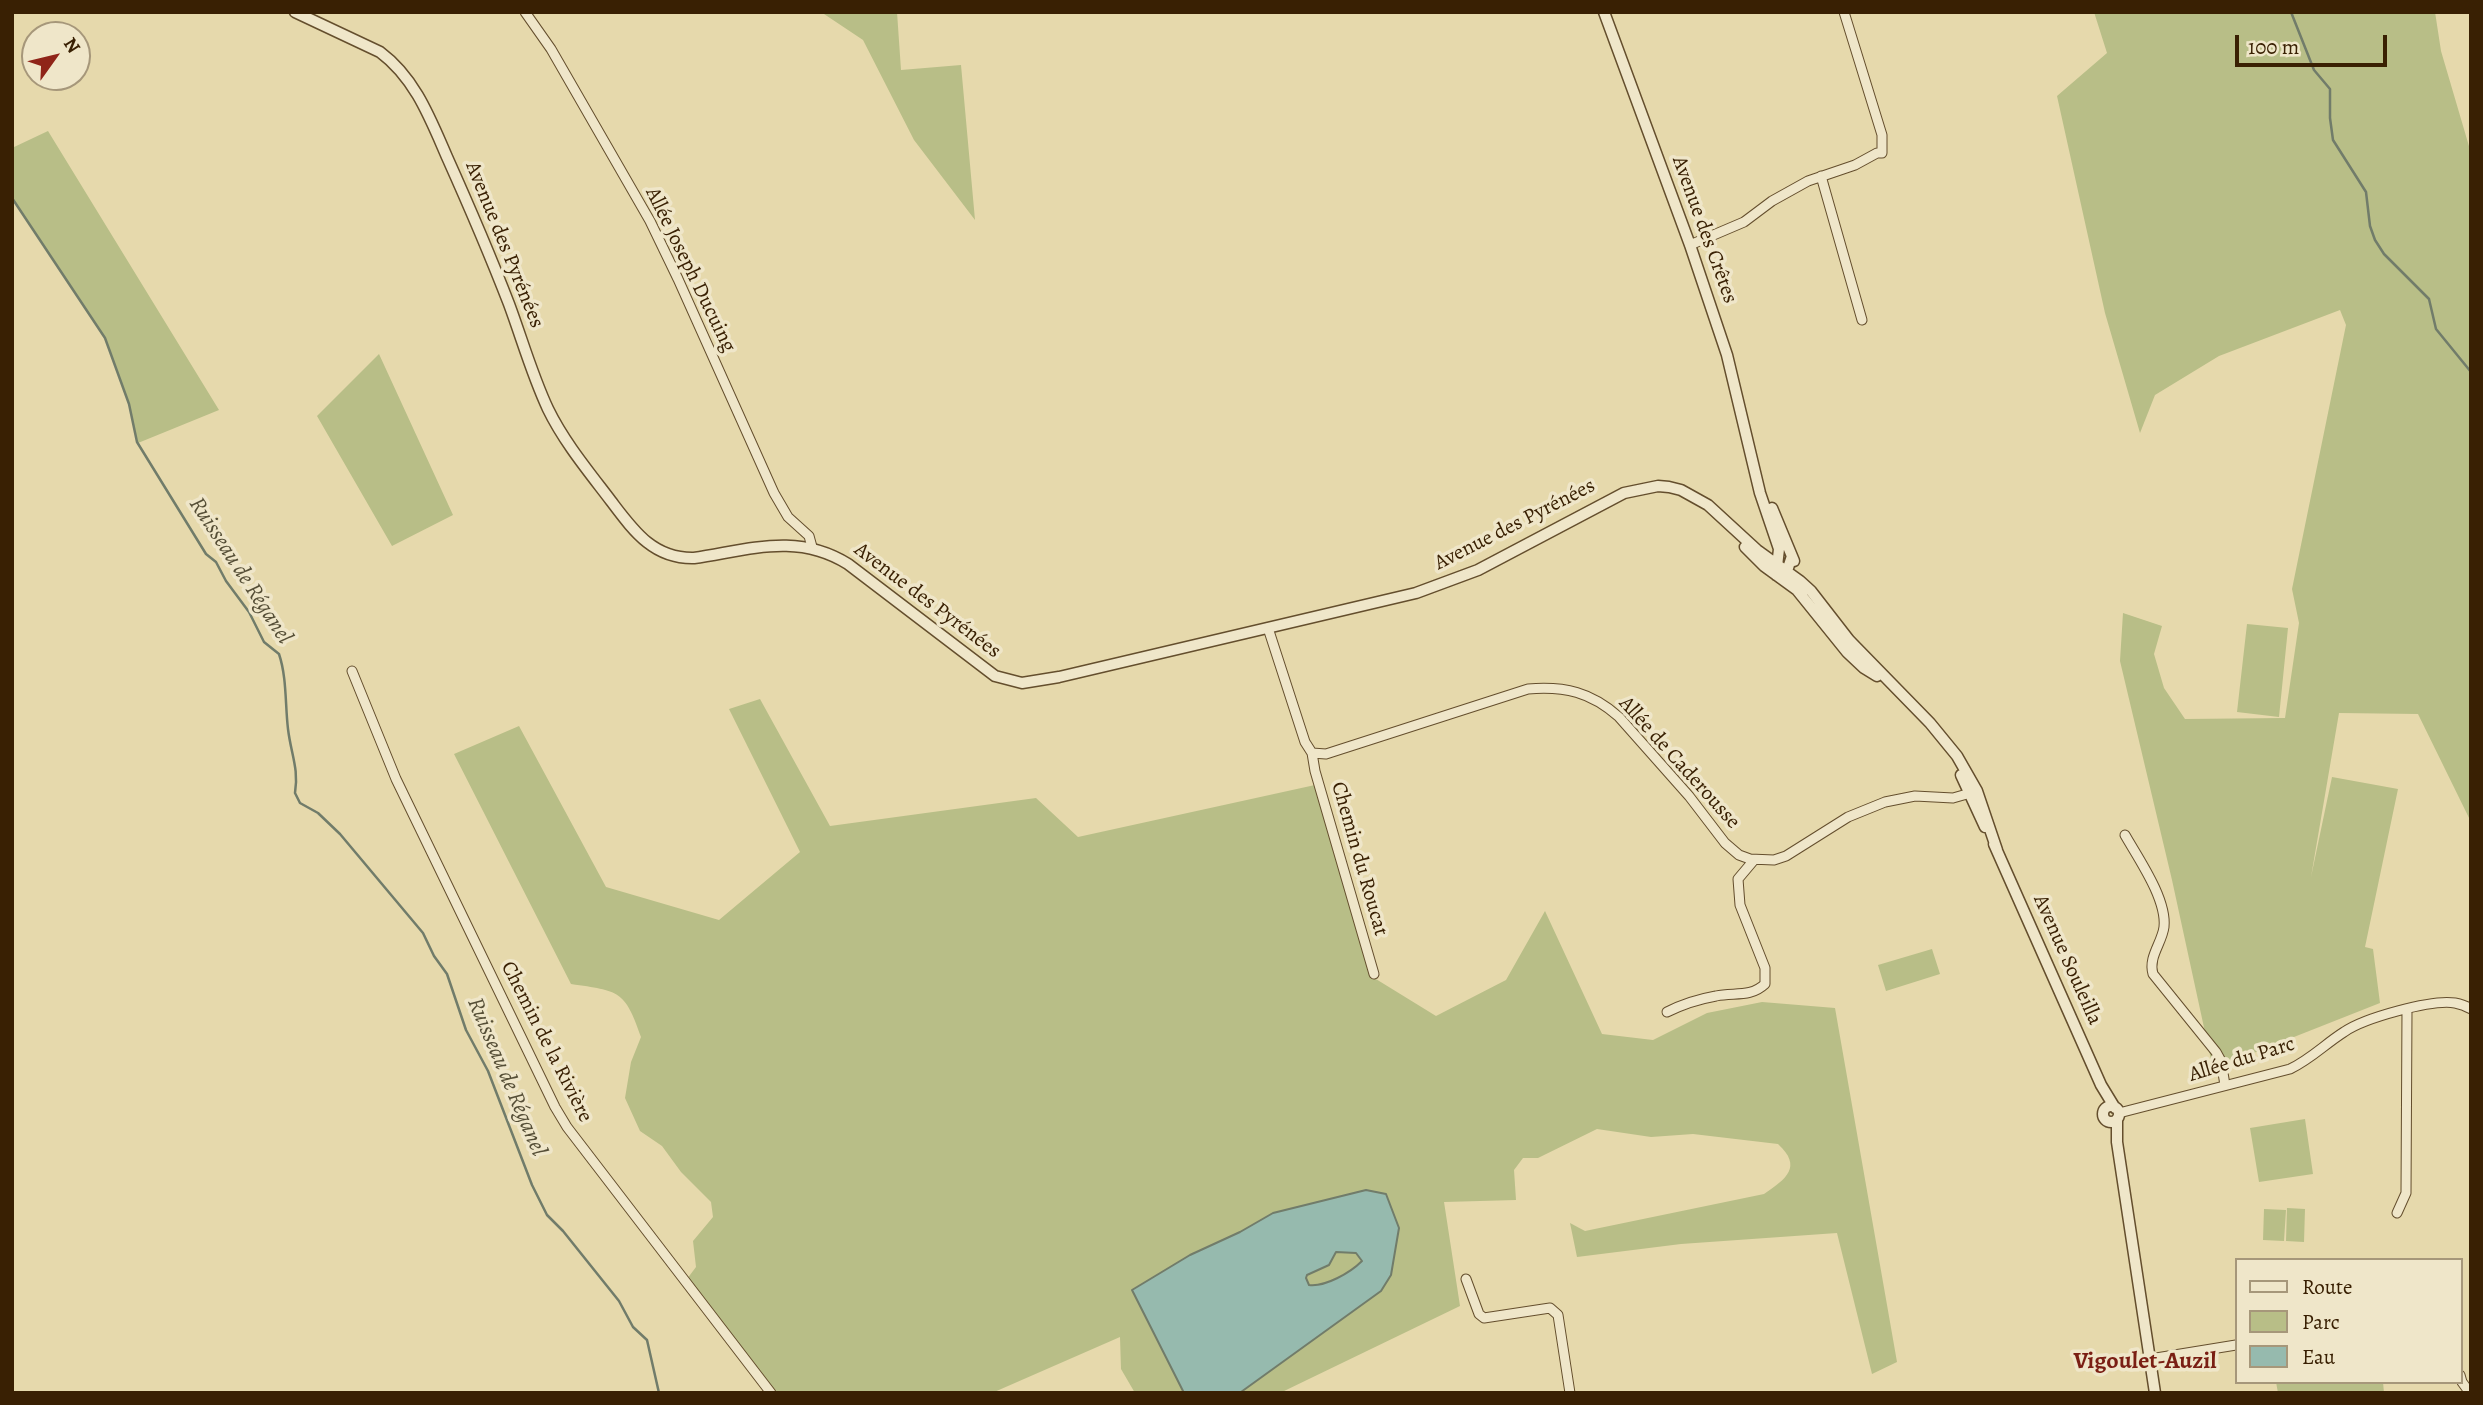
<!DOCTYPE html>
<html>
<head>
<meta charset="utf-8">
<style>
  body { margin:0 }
  #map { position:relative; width:2483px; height:1405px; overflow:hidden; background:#e6d9ac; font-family:Alegreya,serif }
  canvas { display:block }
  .frame { position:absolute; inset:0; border:14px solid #392003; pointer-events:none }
  .legend { position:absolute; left:2235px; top:1258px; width:228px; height:126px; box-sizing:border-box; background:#efe6c9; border:2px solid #a6977a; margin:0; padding:9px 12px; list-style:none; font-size:21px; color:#392003 }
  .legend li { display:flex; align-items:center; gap:14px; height:35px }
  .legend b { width:35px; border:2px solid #a6977a }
  .north { position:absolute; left:21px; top:21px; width:70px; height:70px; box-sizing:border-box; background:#efe6c9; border:2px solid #a6977a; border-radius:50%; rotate:56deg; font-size:19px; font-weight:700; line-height:28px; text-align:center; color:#392003 }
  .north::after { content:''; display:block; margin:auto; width:24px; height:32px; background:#8f2418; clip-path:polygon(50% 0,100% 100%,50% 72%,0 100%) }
  .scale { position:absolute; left:2235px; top:35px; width:152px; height:32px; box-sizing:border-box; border:4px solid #392003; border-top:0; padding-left:9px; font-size:21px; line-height:24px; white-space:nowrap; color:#392003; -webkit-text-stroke:5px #efe6c9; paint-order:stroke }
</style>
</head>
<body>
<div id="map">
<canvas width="2483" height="1405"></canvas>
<div class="frame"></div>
<ul class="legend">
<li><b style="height:9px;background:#efe6c9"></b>Route</li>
<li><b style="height:19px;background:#b8be87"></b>Parc</li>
<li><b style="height:19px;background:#96baae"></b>Eau</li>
</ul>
<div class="north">N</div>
<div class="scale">100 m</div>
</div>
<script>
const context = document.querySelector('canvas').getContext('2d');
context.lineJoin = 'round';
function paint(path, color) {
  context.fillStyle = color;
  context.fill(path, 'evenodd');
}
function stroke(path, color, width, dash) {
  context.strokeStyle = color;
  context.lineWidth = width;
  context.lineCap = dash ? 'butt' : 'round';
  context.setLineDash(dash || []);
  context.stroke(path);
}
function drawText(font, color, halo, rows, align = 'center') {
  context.font = font + ' Alegreya,serif';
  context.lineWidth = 7;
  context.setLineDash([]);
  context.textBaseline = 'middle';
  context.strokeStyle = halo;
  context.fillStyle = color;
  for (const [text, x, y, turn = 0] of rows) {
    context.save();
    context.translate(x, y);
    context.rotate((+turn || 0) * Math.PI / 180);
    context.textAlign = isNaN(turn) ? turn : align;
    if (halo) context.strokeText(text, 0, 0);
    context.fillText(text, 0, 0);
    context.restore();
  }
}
paint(new Path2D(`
  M821,12H897L901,70L961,65L975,220L914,140L863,40Z
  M2094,12H2435L2441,51L2471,153V822L2418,714L2339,713L2311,877L2332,777L2398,789L2365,947L2373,949L2380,1003L2213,1069L2172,880L2120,661L2123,613L2162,626L2154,654L2164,688L2185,719L2285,718L2299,623L2292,589L2346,325L2340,310L2219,356L2155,395L2140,433L2105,313L2057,96L2107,53Z
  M48,131L219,410L138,443L129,404L105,338L12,198V148Z
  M379,354L453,515L392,546L317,416Z
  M2247,624L2288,628L2279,717L2237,712Z
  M760,699L830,826L1036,798L1078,837L1315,785L1371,976L1436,1016L1506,980L1545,911L1602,1034L1653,1040L1707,1013L1762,1002L1835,1008L1897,1362L1872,1374L1837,1233L1681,1244L1577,1257L1570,1223L1585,1231L1764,1194C1786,1179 1803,1167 1778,1144L1693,1134L1651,1137L1597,1129L1538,1158H1523L1514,1170L1516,1200L1444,1202L1460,1306L1280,1393H1135L1121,1369L1120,1337L992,1393H774L684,1283L696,1267L693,1241L713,1217L711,1202L681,1172L662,1146L640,1131L625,1098L631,1062L641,1037C625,990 619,991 571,984L454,754L519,726L606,887L719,920L800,852L729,709Z
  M1932,949L1940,974L1886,991L1878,965Z
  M2305,1119L2313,1174L2259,1182L2250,1128Z
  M2287,1208L2305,1209L2304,1242L2286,1241Z
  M2264,1209L2286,1210L2284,1241L2263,1240Z
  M2276,1382H2383L2384,1393H2278Z`), '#b8be87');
const water = new Path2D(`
  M1366,1190L1386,1194L1399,1228L1391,1275L1381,1291L1241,1392L1184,1393L1132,1290L1190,1255L1240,1232L1273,1213ZM1336,1252L1356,1253L1362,1261C1350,1273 1325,1287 1309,1285L1306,1278L1307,1275L1329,1265Z`);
paint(water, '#96baae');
stroke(water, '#717c6a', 2);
stroke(new Path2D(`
  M2291,12L2314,70L2330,89V118L2333,140L2366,192L2370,226L2375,240L2384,254L2429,299L2436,329L2471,372
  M12,198L105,338L129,404L137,442L206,554L216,562L226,581L249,612L264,642L279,654C287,678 285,704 288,729C291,754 299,769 295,793L300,803L318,813L340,834L423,933L434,956L447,974L466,1030L488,1071L532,1185L547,1215L563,1231L619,1301L633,1327L647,1340L659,1393`), '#717c6a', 2.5);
const minor = new Path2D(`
  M525,12L551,49L650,221L678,279L774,493L788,517L809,536L812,547
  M1821,176L1862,320
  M1690,245L1744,222L1772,201L1808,181L1855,165L1877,153H1882V135L1844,12
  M1268,628L1305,742L1312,753L1315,771L1374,974
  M352,671L396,779L555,1107L567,1127L771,1393
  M1312,753L1326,754L1528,689C1565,686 1591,692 1619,717L1689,796L1725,843L1739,855L1750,859L1774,860L1786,856L1848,817L1885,802L1915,796L1953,798L1974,792
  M2125,835C2138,858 2167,899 2164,927C2162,943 2148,957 2153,974L2216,1052L2221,1061L2225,1085
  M1667,1012C1683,1004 1699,999 1716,996C1734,992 1750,998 1765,984V968L1740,905L1738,879L1754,860
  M2119,1113L2290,1069C2311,1059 2325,1044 2344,1032C2364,1018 2432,999 2455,1003C2461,1004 2466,1006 2471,1009
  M2397,1213L2406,1193L2407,1010
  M1466,1279L1479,1314L1484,1318L1550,1308L1558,1315L1570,1393
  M2150,1359L2236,1345
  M2460,1375L2462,1382L2470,1393`);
const tertiary = new Path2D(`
  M295,12L380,52C415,78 430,118 447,157C469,206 490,255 509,304C522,339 532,375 548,409C564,442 589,472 611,501C633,530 653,559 694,558C749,550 797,532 848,564L995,676L1022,683L1059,677L1416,593L1478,570L1624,493L1658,486L1669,487L1681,490L1708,505L1757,550L1800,581L1811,591L1849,640L1930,723L1957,756L1977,791L1997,850
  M1604,12L1690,245L1727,355L1760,493L1779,549L1776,575L1787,571L1792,556
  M1772,508L1794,561
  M1745,547L1764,566L1797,590L1847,652L1864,668L1877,676
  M1961,775L1985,827
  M1994,844L2101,1085L2115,1108
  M2103 1114a8 8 0 1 1 16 0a8 8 0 1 1-16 0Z
  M2117,1119V1142L2155,1393`);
stroke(minor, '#644e2d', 11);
stroke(tertiary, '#644e2d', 13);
stroke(minor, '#efe6c9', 9);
stroke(tertiary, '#efe6c9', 10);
drawText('21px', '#392003', '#efe6c9', [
  ["Avenue des Crêtes",1704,230,70],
  ["Avenue des Pyrénées",504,245,68],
  ["Allée Joseph Ducuing",690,270,64],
  ["Avenue des Pyrénées",1515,525,-27],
  ["Avenue des Pyrénées",927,601,37],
  ["Allée de Caderousse",1679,763,48],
  ["Chemin du Roucat",1359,859,74],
  ["Avenue Souleilla",2067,960,66],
  ["Chemin de la Rivière",546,1042,63],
  ["Allée du Parc",2242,1060,-17]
]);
drawText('italic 23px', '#554e36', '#efe6c9', [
  ["Ruisseau de Réganel",240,571,57],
  ["Ruisseau de Réganel",506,1077,67]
]);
drawText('bold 24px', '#7a1f14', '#efe6c9', [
  ["Vigoulet-Auzil",2145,1362]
]);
</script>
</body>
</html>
